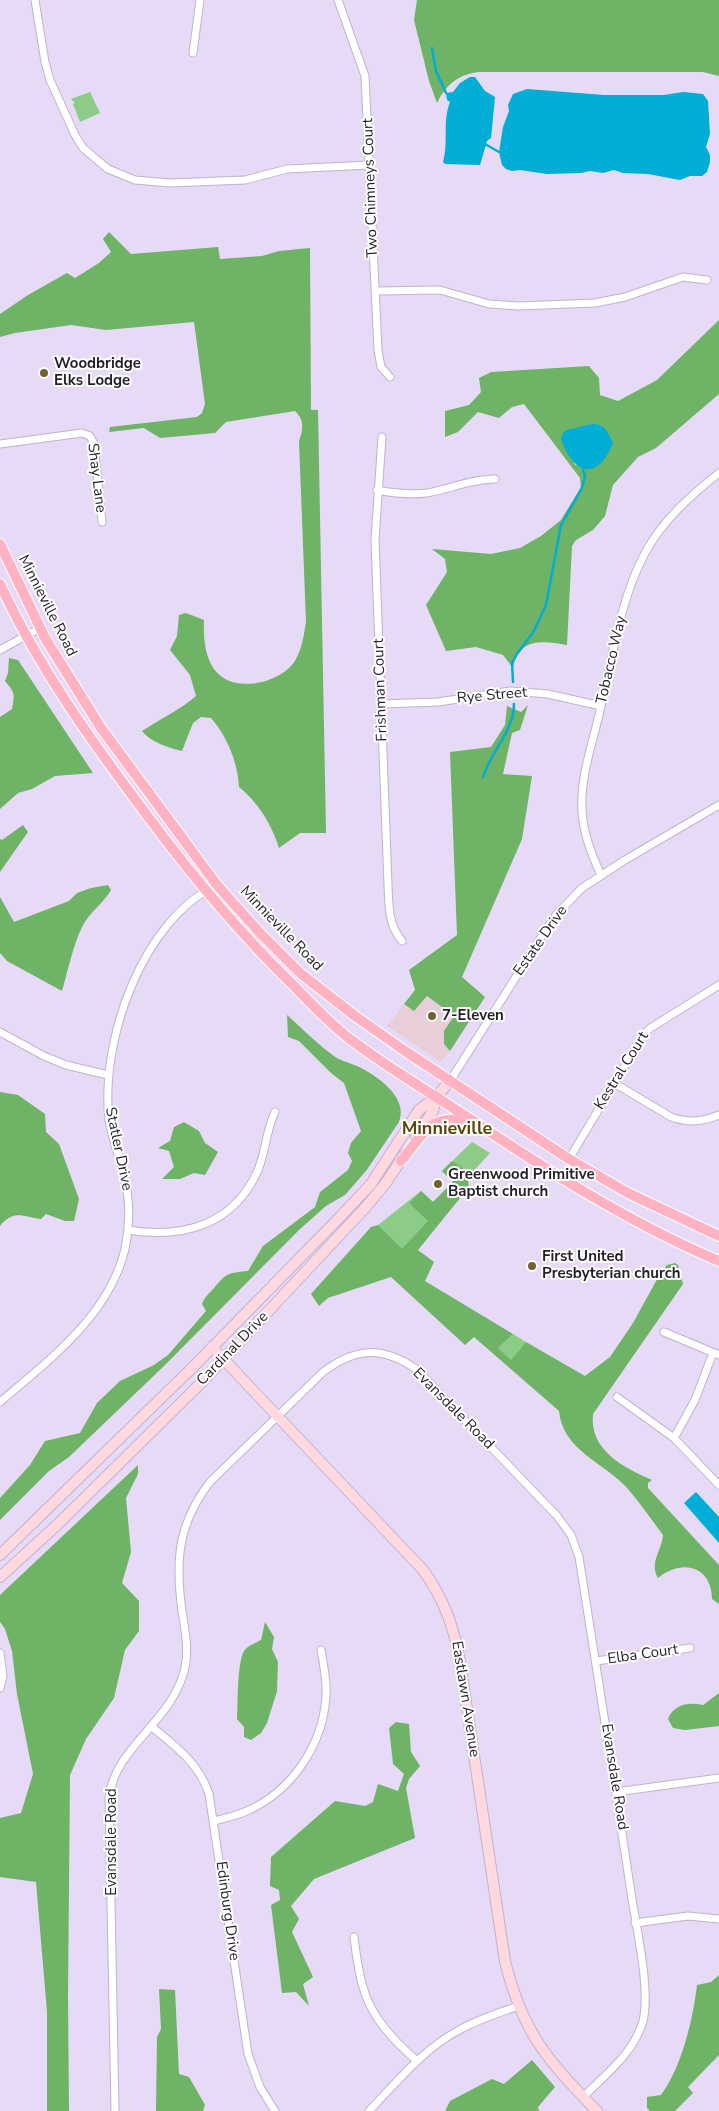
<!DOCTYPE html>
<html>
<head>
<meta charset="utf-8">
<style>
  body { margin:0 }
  canvas { display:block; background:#e6daf7 }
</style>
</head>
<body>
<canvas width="719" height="2111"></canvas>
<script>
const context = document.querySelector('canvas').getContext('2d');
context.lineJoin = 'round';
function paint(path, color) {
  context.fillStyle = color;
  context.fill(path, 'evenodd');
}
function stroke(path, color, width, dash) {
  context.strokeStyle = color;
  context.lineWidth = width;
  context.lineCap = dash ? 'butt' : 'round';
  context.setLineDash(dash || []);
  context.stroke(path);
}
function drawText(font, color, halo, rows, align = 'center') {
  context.font = font + ' "Nunito Sans",sans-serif';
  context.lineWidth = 4;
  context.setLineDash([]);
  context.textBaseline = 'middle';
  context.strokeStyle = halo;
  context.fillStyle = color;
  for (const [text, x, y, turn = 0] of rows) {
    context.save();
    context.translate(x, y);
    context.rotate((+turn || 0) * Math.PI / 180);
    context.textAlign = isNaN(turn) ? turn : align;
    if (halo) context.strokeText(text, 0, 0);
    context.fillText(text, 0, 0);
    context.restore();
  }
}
paint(new Path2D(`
  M427,996L454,1017L444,1031V1044L450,1051L441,1062L387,1026L404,1004L414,1010Z`), '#e8cfd7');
paint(new Path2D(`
  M90,92L100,113L80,122L73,104L75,103L71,99Z
  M472,1142L490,1153L402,1250L378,1225L421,1191L433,1202L453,1182L442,1171Z
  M513,1334L526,1342L511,1361L498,1348Z`), '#8dcc86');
paint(new Path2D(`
  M417,0H719V76L703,72H478C457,75 446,85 437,103L429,81L414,20Z
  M109,232L131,254L218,247L220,259L262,256L279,251L310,248L311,410H318L326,833H300L279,848C272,825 258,802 239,787C238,763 227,736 211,718L201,717L193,723L182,751C167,747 152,743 142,731C160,719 180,710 196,696L190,675L170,650L177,636L179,615L186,613L204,620C202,660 215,692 262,682C274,679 290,671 296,659C302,648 304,635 306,622L299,441C303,430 305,420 295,411L226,422L215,433L160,438L144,428L109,432L110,427L197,417L202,413L205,404L194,322L106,330L71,325L15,333L0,337V314L28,295L67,273L75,278L99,263L111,252L103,239Z
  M719,320V394L656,448L638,457L613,485L605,516L593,530L576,540L572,546L567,645C543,641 519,637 513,668L503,655L476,647L446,651L426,605L447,572L445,559L432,549L491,554L520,548L541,536L561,520L581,487L580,478L524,404L512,407L499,418L478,412L458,432L445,437V411L469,405L481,392L479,378L491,372L589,366L599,378L600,395L618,401L657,380ZM592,424L576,466L571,457L579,428Z
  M9,658L18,660L93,773L55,776L32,789L18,793L0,809V717L12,709C15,694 15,693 5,681L8,673Z
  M528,705L520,730L512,733L503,774L532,776L522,839L462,977L485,997L450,1051L444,1044V1031L454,1016L427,996L414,1011L404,1004L415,990L409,970L457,935L450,752L491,747L505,725L507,706L521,712Z
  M23,825L28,832L0,872V839L2,840Z
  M108,885L111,890C103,904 91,910 82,927C73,946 68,970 62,991L7,961L0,953V897L14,922L69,901L77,893L91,888Z
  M287,1015C301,1027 315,1042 330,1053C341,1062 346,1061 357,1066C376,1075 409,1097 399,1122L366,1171L345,1195L326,1206L299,1230L164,1366L69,1457L49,1471L0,1520V1498L30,1465L45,1441L80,1433L97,1403L120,1381L154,1365L168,1355L206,1311L202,1304C205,1296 209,1294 214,1288C227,1273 227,1273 248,1271L263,1246L315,1207L320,1192L348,1170L352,1161L348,1153L351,1143L361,1131L344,1083L331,1073L299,1041L288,1037Z
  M0,1092L18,1095L45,1114L46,1132L59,1144L79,1199L74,1221H65L46,1214L41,1219C23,1217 14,1209 0,1226Z
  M184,1122L199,1131L205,1143L218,1152L205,1175L194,1173L180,1179H162L174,1167L169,1151L158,1148L170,1141L174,1127Z
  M452,1161L467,1171L469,1187L418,1250L434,1262L425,1281L513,1334L498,1348L511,1360L526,1342L585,1376L610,1357L633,1323L660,1274L667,1265L675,1263L678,1265L683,1284L593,1414C589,1450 623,1467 652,1480L648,1483V1488L719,1565V1604L712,1599C712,1566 682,1558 658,1578C649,1562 662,1550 663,1535C651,1519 640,1503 628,1489C604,1462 563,1451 559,1411L474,1337L465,1345L391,1277L328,1298L319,1306L311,1294L371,1227L378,1225L402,1249L428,1221L409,1203L421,1191L433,1202L453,1182L442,1171Z
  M138,1465V1474L126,1498L131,1552L122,1583L139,1601V1631L125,1650L114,1698L86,1739L70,1775L68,1995L69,2111H47V2012L36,1882L0,1877V1818L21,1813L33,1774L17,1694L12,1651L5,1629L0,1622V1595Z
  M265,1622L274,1637L272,1649L278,1662L277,1691L267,1723L261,1733L251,1740L244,1737V1727L237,1719C238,1704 237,1663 244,1651C248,1645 256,1643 261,1640Z
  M719,1693V1726L685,1730L673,1728L668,1719C674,1704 689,1702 703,1705Z
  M396,1722L409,1724L411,1752L420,1766L409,1779L406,1788L415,1838L314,1879L291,1906L299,1919L292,1932L313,1977L303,1984L309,2006L296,1992L282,1993L271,1905L280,1900L279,1890L270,1886L271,1857L335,1801L365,1806L373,1802L378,1784L398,1791L404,1774L393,1764L389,1728Z
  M719,1975V2055L688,2087L693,2093L675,2111H650L647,2108V2097L661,2095C682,2067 693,2019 697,1985L711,1982Z
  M159,1989L175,1990L179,2074L189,2077L205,2105L203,2111H156L157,2037L161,2029Z
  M532,2060L555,2087L538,2107L539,2111H445L450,2101L492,2079L504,2084Z`), '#6eb366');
paint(new Path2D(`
  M470,77H475L485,91L495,97L491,138L487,141L480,165L445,164L443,162C449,142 442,123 450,102L447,100L446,93L453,92L460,83Z
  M527,89L604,95H664L683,92L703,94L708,101L710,134L706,147L710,155V162L707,172L702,176H690L680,180L648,174L623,173L614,170L603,173L590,171L581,173L547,174L520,170L512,171L506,169L502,165L499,152L503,127L509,111L508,105L513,94Z
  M592,424C605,424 608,432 613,443C597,482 574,475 561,439L563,433L567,430Z
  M696,1492L719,1517V1543L684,1503Z`), '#00add5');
stroke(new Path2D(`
  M432,48L436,71L446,93
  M485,144L499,152
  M513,682L512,663L517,654L534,631L546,605L561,525L581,490L585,477L583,470
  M483,777C491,751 514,731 514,704`), '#00add5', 2.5);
const street = new Path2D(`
  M35,0L45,62L50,80L75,135L83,148L108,169L135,180L170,183L245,180L287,169L369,165
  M338,0L365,76L378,350L381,367L390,377
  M193,53L200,0
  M375,291L440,290L489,304L518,306L595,303L625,297L683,277L707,280
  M382,437L375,540L388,885C389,905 388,925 402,941
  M0,444L82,433L90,436L94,444L102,522
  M377,490C393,493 411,495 427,493C450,489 471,479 495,479
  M0,650L40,628
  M382,704L438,702L510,691L548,694L601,706
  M601,875C591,854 583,833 582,810C580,775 594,740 601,706C613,655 620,600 645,553C663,520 690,496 719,473
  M0,1032L44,1056L66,1065L108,1075
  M450,1081L542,936L556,915L582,888L625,860L719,805
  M614,1083L671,1117C688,1123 702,1122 719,1115
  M569,1159L642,1037L649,1029L719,985
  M128,1230C183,1239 234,1225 258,1170C266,1151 266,1130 275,1112
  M664,1332L719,1355
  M713,1353L695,1400L674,1438L719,1485
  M617,1397L674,1438
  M0,1402C49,1360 109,1316 125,1249C130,1225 130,1199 124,1174C119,1156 112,1139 109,1120C100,1041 142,920 217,885
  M0,1653L3,1676L0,1688
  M596,1661L690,1648
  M152,1727C176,1747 199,1763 209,1794L248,2054L260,2087L275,2111
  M616,1792L719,1778
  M214,1821C225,1818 236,1816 247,1811C292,1791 323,1745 326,1696C327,1681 324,1666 321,1650
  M635,1923L688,1916L719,1919
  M354,1937C356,1953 358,1971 363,1987C371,2017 394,2041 417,2061
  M115,2111L109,1797C116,1745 172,1723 185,1668C189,1649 185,1630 182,1611C175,1560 178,1524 210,1482L322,1373C355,1347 382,1346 416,1369L557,1516L571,1535L579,1557C597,1667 613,1776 630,1886C635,1922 651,1988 643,2021C634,2053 606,2074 583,2097
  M369,2111C397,2082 424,2048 461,2029C479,2019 499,2013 518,2006`);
const secondary = new Path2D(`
  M416,1138L433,1111L436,1097
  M212,1347L423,1570C444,1599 454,1627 460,1662L505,1961C522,2031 547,2061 597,2111
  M0,1555L192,1368L340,1217L371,1184L419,1110L436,1097L450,1081
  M0,1577L57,1525L201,1383L365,1208L385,1184L405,1154`);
const primary = new Path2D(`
  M0,544L45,638L101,728L217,885L259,932L300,973L355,1016L405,1051L569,1159L628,1193L719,1236
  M0,584C40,670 90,739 146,814C192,876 240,934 295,987C311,1004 328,1021 346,1036C383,1065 425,1089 464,1115C545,1169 629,1223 719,1261
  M401,1161C422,1136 433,1109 470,1124`);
stroke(street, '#bfb3cf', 9);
stroke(secondary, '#bfb3cf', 12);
stroke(primary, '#fff', 12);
stroke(street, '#fff', 7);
stroke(secondary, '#ffd8e0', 10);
stroke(primary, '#ffb2c2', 10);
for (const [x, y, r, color] of [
  [44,373,5,"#745f2e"],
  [432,1016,5,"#745f2e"],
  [438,1184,5,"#745f2e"],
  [532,1266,5,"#745f2e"]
]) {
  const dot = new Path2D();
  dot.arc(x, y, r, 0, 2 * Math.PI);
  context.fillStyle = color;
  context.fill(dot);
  stroke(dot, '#fff', 2);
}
drawText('15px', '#231e29', '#fff', [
  ["Two Chimneys Court",371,188,-92],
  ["Shay Lane",96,478,83],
  ["Minnieville Road",47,606,63],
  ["Tobacco Way",612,660,-77],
  ["Frishman Court",381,690,-92],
  ["Rye Street",492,696,-5],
  ["Minnieville Road",281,929,46],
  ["Estate Drive",541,941,-55],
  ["Kestral Court",622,1071,-58],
  ["Statler Drive",118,1149,78],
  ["Cardinal Drive",233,1349,-46],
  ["Evansdale Road",453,1409,45],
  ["Elba Court",643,1655,-8],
  ["Eastlawn Avenue",465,1699,81],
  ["Evansdale Road",614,1777,81],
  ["Evansdale Road",112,1842,-90],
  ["Edinburg Drive",227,1911,82]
]);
drawText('bold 15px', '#231e29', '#fff', [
  ["Woodbridge",54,364],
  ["Elks Lodge",54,381],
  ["7-Eleven",442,1016],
  ["Greenwood Primitive",448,1175],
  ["Baptist church",448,1192],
  ["First United",542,1257],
  ["Presbyterian church",542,1274]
], 'left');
drawText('bold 18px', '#5b4404', '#fff', [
  ["Minnieville",447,1130]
]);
</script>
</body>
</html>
